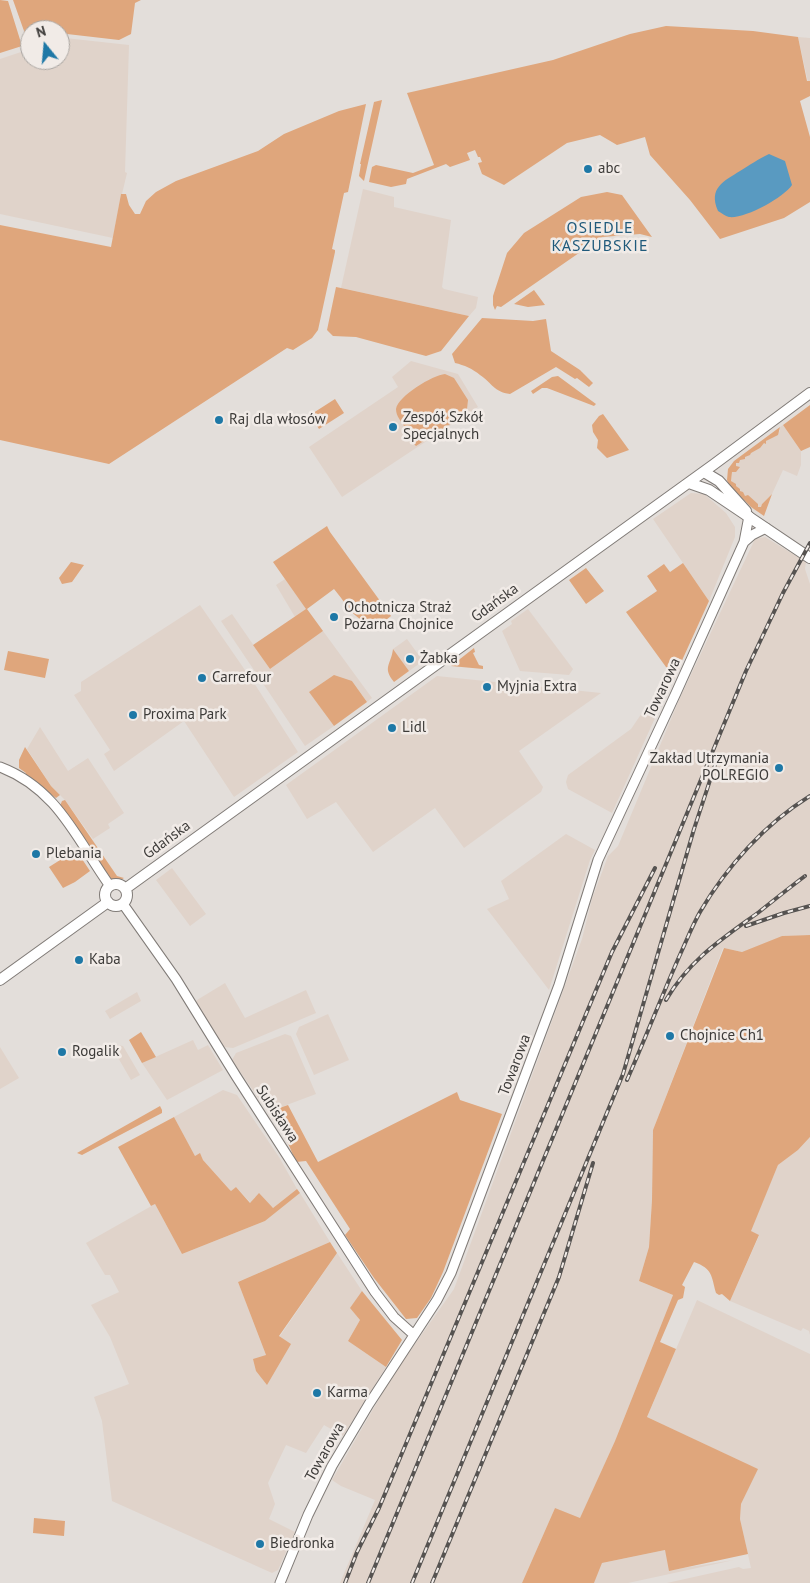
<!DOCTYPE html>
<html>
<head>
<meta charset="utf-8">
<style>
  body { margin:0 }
  #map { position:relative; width:810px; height:1583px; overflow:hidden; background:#e3deda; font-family:"PT Sans",sans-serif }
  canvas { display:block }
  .north { position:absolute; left:20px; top:20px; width:50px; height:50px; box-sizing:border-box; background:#f1ebe7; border:1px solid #a9a5a1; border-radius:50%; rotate:343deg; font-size:14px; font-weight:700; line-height:20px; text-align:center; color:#3d3b39 }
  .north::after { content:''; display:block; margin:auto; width:18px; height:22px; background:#1e78a6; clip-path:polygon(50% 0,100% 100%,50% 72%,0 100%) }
</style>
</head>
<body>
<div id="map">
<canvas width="810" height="1583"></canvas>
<div class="north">N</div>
</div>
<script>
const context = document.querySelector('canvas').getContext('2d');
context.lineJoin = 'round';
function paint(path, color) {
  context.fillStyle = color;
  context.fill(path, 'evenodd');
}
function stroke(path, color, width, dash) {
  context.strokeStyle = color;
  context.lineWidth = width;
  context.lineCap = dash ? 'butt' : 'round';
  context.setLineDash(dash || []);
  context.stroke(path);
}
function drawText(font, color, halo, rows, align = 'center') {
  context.font = font + ' "PT Sans",sans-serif';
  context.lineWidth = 5;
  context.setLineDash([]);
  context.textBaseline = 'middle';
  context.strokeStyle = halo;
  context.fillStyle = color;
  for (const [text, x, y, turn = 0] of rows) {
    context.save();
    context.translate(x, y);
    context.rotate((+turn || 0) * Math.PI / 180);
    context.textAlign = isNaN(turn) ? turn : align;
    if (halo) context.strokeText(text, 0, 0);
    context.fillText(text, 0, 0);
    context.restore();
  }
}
paint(new Path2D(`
  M798,37L810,38V81L808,82Z
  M65,38L129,45L125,172L127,173L122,194H121L113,238L0,214V59L30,49V60H60V40Z
  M363,189L394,197V207L451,220L442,287L444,289L478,297L476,308L469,316L341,288Z
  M411,361L458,374L478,407L342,497L309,447L398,387L392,377Z
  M783,425L801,451V465L797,476L783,470L772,494L762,504L761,508L758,507L756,503L745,496L731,481L732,472L736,463L780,431V427Z
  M691,493L704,494L726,513L735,527V537L709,601L653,519Z
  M765,537L806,562L805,569L810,584V935L782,936L742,952L723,948L653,1130L652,1200L649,1247L639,1281L673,1295L615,1441L580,1519L555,1508L522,1583H340L375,1500L341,1486L332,1480L393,1375L454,1289L582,939L592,899L608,856L618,846L679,700L755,539Z
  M285,579L307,609L295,617L276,585Z
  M200,605L256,686L298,752L234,797L184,721L114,771L104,754L110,750L74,695L81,691V682Z
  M528,609L573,669L569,675L520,671L502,631L512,624L511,621Z
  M232,614L270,669L323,631L372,698L367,702L352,681L310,692L334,726L305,746L221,621Z
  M407,639L423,661L409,671L393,649Z
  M437,676L601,693L519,751L543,787L541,792L464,848L435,808L373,852L336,802L307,819L286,785Z
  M642,713L655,718L612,813L568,789L566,782L568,775L631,729Z
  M40,727L68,771L88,758L124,813L108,824L110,828L93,839L65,800L51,786L27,749Z
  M566,834L595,850L590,860L549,990L487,909L509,899L501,881Z
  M172,868L206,914L190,926L156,880Z
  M225,983L245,1018L306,990L316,1013L233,1048L224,1047L196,1002L197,1000Z
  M137,992L141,1001L110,1019L105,1011Z
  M328,1014L349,1060L314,1075L296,1034L299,1027Z
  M285,1034L291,1036L316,1094L268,1112L232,1060L236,1053Z
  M193,1040L198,1050L208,1045L223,1070L167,1100L142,1063Z
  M118,1045L123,1046L140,1075L131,1080L113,1049Z
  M0,1047L19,1078L0,1089Z
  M223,1090L237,1095L279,1157L297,1189L273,1208L255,1197L251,1203L236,1187L231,1191L203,1160L200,1154L195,1156L174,1117Z
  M810,1137V1335L809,1331L803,1328L801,1331L730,1301L759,1236L750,1231L778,1165L798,1150Z
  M300,1193L330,1242L238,1282L266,1355L256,1371L337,1253L362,1291L351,1308L360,1320L348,1341L386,1367L343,1436L324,1425L306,1453L286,1445L268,1483L275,1504L269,1519L295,1532L278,1570L272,1573L112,1501L102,1421L94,1397L129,1384L110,1337L91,1305L119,1292L110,1275H105L86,1243L155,1204L182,1254L265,1221Z
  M697,1300L810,1354V1583H667L739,1567L743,1569L751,1568L740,1519L741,1504L757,1469L647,1417Z
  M665,1550L670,1570L734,1560L628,1583H594L602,1563Z`), '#e0d3ca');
paint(new Path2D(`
  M0,0L8,1L22,46L0,53Z
  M13,0H141L135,3L131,34L119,40L67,34L60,35V30H30V44L29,45Z
  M666,26L753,31L798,37L807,81H810V96L800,101L810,137V202L784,218L720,239L690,200L650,155L645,137L617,145L600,135L567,143L504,185L482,174L478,163L482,162L480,157H478L475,150L467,153L470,160L450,167L446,164L407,179L406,184L391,187L369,182L372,167L376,165L413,173L434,165L407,93L553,60L630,34Z
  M382,100L364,181L359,176L361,164H360L374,102Z
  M366,104L348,192L344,193L332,249L335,250V252L318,330L312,338L293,350L287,348L109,464L0,440V225L111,247L121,194H126L129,205L135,214H140L146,201L156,192L176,181L258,151L284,134L339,111Z
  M607,192L622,195L652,237L640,234L602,237L501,307L497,306L495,310L493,305V296L507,253L524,233L581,197Z
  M336,287L341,288L469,316L441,351L426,356L356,337L333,336L327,330Z
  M534,290L545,305L528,307L514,304Z
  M482,318L533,321L546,319L551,351L580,370L593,383L589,387L577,378L575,379L556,367L510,394C494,392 492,383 480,375C473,369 464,365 455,363L452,354Z
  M445,374L454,378L468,400L467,409L461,417L416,446L413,443L418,440C411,437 408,433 404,426C401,421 396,416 396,409C398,396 433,375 445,374Z
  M558,376L596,404L594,406L547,388H542L533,394L531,391L552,377Z
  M335,399L344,413L319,429L310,415Z
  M810,405V447L801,451L783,425Z
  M603,414L629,450L607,458L597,448L598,440L593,432L592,425L599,416Z
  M780,427L778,435L766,441V444L764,443L760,448L751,453L750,455L745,457V459L740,460L739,463H736V466L740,467L736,472H732L731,481L736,484V486L740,489V491L743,492L745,496L748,495L758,504V507H761L762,504L772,494L764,516L751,507L729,485L727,480L728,469L734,461Z
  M327,526L330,532L391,616L377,627C351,618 350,608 334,589L307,609L323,631L270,669L253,645L306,609L273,562Z
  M71,562L84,565L72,582L62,584L59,578Z
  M683,563L709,601L674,678L626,612L657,591L647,576L664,564L670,572Z
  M586,568L604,591L586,604L569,580Z
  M474,648L475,652L473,653L479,665L483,666V669L451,666Z
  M393,649L409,671L394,682C382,667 391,665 393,649Z
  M8,651L49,659L45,678L4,670Z
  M334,675L352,681L367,702L334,726L309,692Z
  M25,747L51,786L60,795L56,798L25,775L26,773L19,768V760Z
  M65,800L117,876L124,878C119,881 116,883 111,879L60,806L62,801Z
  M76,850L90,871L75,882L63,888L49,867Z
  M810,935V1137L798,1150L778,1165L751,1231L759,1235L730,1301L722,1294L719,1295L716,1293C711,1275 713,1269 694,1262L682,1285L685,1287L683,1298L678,1300L660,1342L676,1349L647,1417L758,1469L741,1504L740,1519L748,1554L669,1571L665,1550L602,1563L594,1583H522L555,1508L580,1518L615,1441L673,1295L639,1281L649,1247L652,1200L653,1130L724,948L742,952L782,936Z
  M141,1032L156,1057L142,1063L129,1040Z
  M457,1092L460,1100L502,1114L443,1272L431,1298L417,1318L406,1319L374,1278L345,1235L350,1229L306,1161L296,1162L285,1136L268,1112L288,1105L318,1162Z
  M160,1106L162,1110V1113L82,1155L77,1153Z
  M174,1117L195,1156L200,1153L203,1160L229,1189L231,1191L236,1187L250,1203L259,1193L273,1208L297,1189L300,1193L265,1221L182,1254L155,1204L151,1206L118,1147Z
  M330,1242L337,1253L279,1336L291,1344L267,1385L256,1371L253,1359L266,1355L238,1282Z
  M362,1291L402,1340L386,1367L348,1341L360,1320L350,1308Z
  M34,1518L65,1521L64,1536L33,1533Z`), '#dfa67c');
paint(new Path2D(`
  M769,154L785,161L792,185C783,198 745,219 729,217C725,216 722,213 718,211C708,188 724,181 740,171C750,165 758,159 769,154Z`), '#599ac1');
const tertiary = new Path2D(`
  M744,542L752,535L766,528
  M0,767C58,789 77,840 110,886
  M123,904L176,979L236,1076L375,1292L394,1317L414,1335
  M280,1583L308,1515L332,1466L369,1404L437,1300L451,1273L559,985L598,860L676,693L744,542L749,516`);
const secondary = new Path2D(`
  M704,472L719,481L746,511
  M689,483L709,490L810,558
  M105 895a11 11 0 1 1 22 0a11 11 0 1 1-22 0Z
  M125,889L713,465L810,393
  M0,980L108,902`);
stroke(tertiary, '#807b77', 11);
stroke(secondary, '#807b77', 12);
stroke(tertiary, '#fff', 9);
stroke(secondary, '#fff', 10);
const rail = new Path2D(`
  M746,926L784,913L810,906
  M666,1000C690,959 722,939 759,912C774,900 789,888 805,876
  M627,1080C645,1039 661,998 679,957C686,942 692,926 700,912C727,866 765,824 810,796
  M345,1583L357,1552L379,1508L612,952L655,868
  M368,1583L746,671L783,593L810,543
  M412,1583L623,1074L694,829L718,756
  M432,1583L559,1277L593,1163`);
stroke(rail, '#565351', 4);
stroke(rail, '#f1ebe7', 2, [5.5]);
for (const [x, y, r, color] of [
  [588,169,5,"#1e78a6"],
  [219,420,5,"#1e78a6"],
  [393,427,5,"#1e78a6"],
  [334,617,5,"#1e78a6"],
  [410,659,5,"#1e78a6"],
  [202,678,5,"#1e78a6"],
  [487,687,5,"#1e78a6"],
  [133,715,5,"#1e78a6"],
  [392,728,5,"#1e78a6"],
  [779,768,5,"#1e78a6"],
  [36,854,5,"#1e78a6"],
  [79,960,5,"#1e78a6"],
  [670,1036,5,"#1e78a6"],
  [62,1052,5,"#1e78a6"],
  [317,1393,5,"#1e78a6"],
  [260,1544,5,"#1e78a6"]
]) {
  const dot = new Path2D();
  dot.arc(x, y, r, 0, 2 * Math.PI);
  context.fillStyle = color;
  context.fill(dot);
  stroke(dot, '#f1ebe7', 2);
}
drawText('15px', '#3d3b39', '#f1ebe7', [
  ["abc",598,169],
  ["Zespół Szkół",403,418],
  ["Specjalnych",403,435],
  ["Raj dla włosów",229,420],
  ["Ochotnicza Straż",344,608],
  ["Pożarna Chojnice",344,625],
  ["Żabka",420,659],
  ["Carrefour",212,678],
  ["Myjnia Extra",497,687],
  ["Proxima Park",143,715],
  ["Lidl",402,728],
  ["Zakład Utrzymania",769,759,"right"],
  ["POLREGIO",769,776,"right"],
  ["Plebania",46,854],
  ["Kaba",89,960],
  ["Chojnice Ch1",680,1036],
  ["Rogalik",72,1052],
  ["Karma",327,1393],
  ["Biedronka",270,1544]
], 'left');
drawText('15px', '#3d3b39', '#f1ebe7', [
  ["Gdańska",495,603,-36],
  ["Towarowa",663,688,-65],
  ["Gdańska",167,840,-36],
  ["Towarowa",515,1065,-69],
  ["Subisława",277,1114,57],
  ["Towarowa",325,1452,-61]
]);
context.letterSpacing = '1px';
drawText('16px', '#205a7b', '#f1ebe7', [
  ["OSIEDLE",600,228],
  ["KASZUBSKIE",600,246]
]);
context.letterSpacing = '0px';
</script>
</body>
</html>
